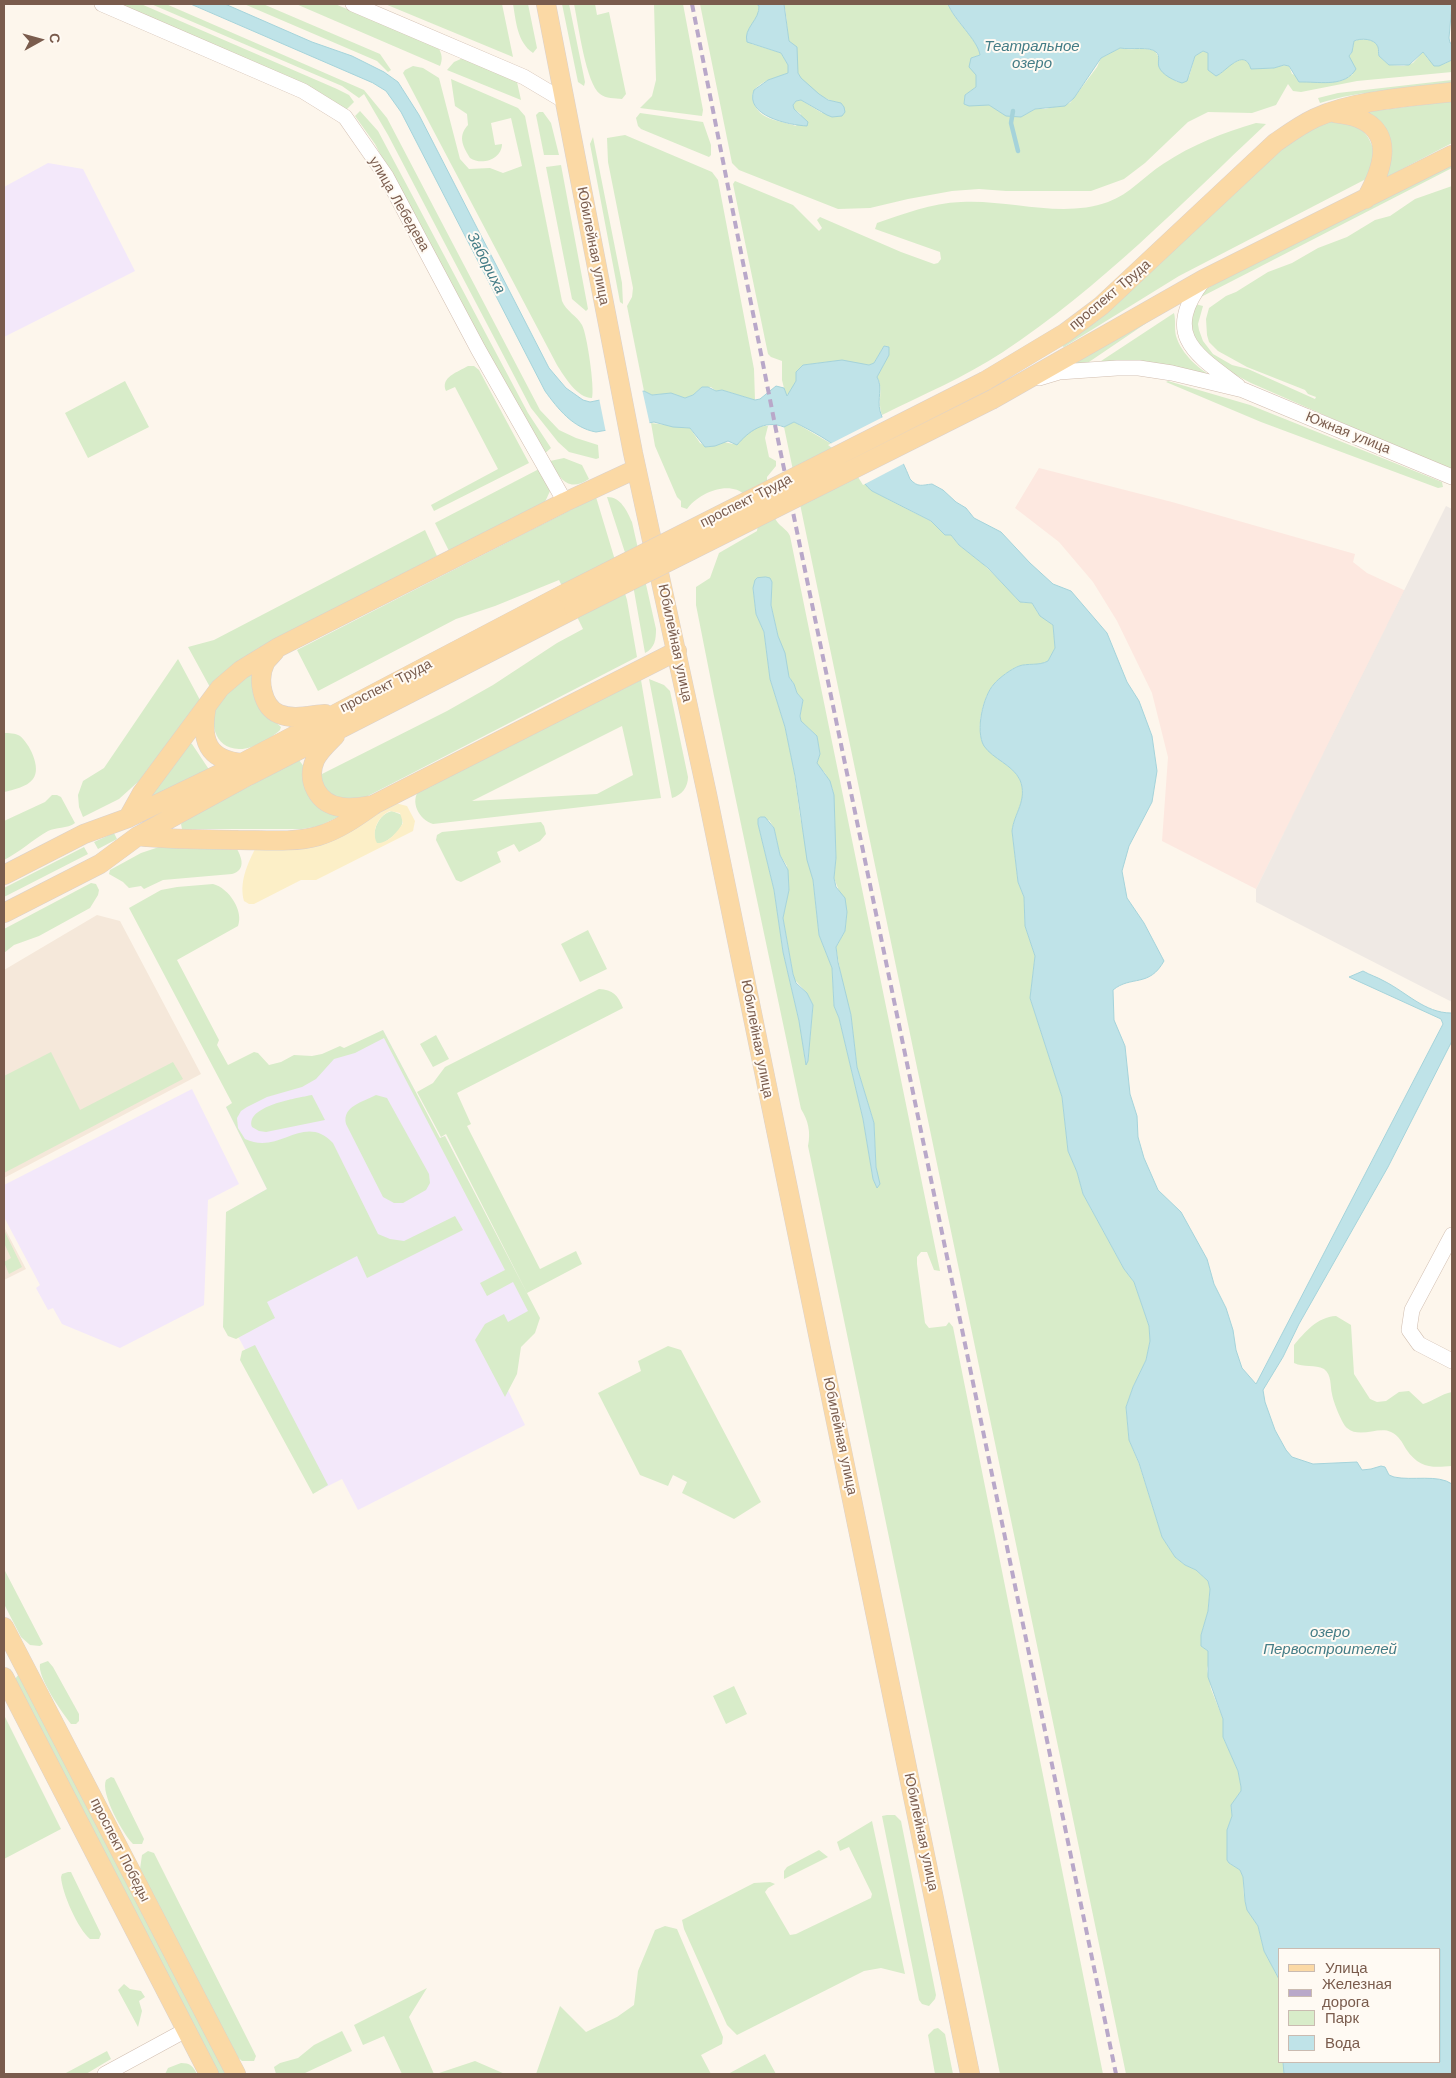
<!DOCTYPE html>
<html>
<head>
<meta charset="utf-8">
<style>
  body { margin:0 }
  #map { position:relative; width:1456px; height:2078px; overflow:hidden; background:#fdf6ec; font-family:"Work Sans",sans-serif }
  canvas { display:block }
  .frame { position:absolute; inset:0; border:5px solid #7a5c4d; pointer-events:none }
  .legend { position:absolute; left:1278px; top:1948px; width:162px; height:115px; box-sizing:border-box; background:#fffaf3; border:1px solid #cabbb1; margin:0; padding:6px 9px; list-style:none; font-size:15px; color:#7a5c4d }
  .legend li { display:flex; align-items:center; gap:10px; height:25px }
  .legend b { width:25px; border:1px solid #cabbb1 }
  .north { position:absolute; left:15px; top:15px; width:50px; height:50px; -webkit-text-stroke:4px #fffaf3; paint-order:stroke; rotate:83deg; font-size:14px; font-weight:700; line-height:20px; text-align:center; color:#7a5c4d }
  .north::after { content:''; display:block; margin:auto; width:18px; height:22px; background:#7a5c4d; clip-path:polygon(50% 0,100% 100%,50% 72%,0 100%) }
</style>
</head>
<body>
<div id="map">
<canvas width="1456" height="2078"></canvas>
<div class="frame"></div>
<ul class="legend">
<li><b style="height:6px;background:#fbd9a5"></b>Улица</li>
<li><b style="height:6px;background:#b9a8c9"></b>Железная дорога</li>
<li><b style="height:14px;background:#d8ecc9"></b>Парк</li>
<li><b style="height:14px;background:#bfe3e8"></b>Вода</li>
</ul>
<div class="north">С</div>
</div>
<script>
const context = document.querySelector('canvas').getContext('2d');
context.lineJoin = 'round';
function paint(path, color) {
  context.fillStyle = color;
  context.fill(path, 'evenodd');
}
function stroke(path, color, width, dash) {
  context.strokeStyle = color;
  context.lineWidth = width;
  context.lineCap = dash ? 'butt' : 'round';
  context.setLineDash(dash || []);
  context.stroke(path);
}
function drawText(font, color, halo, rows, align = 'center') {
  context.font = font + ' "Work Sans",sans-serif';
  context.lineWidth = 4;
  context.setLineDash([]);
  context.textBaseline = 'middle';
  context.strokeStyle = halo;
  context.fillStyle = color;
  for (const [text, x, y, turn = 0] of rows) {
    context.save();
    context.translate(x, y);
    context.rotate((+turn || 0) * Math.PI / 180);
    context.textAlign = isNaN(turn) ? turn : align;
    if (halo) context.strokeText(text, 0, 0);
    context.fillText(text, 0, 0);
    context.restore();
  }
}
paint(new Path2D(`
  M97,915L120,921L201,1074L4,1178V970Z
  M4,1227L26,1269L4,1280Z`), '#f5e8da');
paint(new Path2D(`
  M1039,468L1172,502L1355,554L1353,562L1367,573L1406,591L1256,889L1162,841L1168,757L1152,693L1117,621L1093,582L1059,542L1015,508Z`), '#fde8e0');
paint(new Path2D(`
  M1446,506L1452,509V1002L1256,902V889Z`), '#efe9e4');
paint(new Path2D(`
  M48,163L83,169L135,271L4,337V187Z
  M383,1030L440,1138L445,1136L537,1315L501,1376L525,1425L358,1510L342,1479L320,1490L225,1312L254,1196L267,1189L226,1107Z
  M192,1089L239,1184L208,1200L204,1305L120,1348L62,1324L53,1308L48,1310L36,1288L40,1285L4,1217V1185Z`), '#f3e8fa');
paint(new Path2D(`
  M119,4H141L337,89L349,95L354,102L346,110Z
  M151,4H166L364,90L387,118L540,410L559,430L576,438L598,445L599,458L596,459L569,452L558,442L531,408L388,135L364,94L359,98L342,86Z
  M244,4H263L380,54L391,70L388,72L377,61Z
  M296,4H335L438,47C442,54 443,59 440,66Z
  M385,4H502L513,57Z
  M513,4H528L537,48L533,53C517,42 516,21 513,4Z
  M562,4H569L585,82L584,86L578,82Z
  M574,4H595L597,15L609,12L626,94L622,99C615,98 606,99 600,94C586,84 578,23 574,4Z
  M654,4H683L703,110L702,116L640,108L652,96L656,80Z
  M700,4H756L759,6L758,15L749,29L752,44L781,53L788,65V73C777,78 765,79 756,88C748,96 755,109 763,115C770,120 787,123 796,126L801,114L794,109L793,105L796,101L801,100L822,113L837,102C824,100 805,87 799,75C795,66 796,53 793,44L789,42C787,29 787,16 784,4H948C953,20 978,39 980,55L971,58L976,75V87L965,95L964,104L989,105L1002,113L1021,117L1035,109H1045L1070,103L1097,67L1101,58L1120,48C1132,51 1143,47 1155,51L1159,58V67L1177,82L1189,77L1195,56L1203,51L1208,53V70L1220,74L1227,66L1242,59C1251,63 1261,70 1273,68C1279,67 1282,64 1289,66L1292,74C1313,80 1335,89 1353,74L1349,57L1352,52L1354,41C1361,38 1375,38 1378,47C1379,50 1378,53 1379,56L1389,65L1404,66L1413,63L1423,52L1428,59L1444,64L1452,60V72L1357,81L1301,92L1293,91L1288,84L1276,105L1252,113L1208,112L1188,122L1145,163L1124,179L1091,191H1006L979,189L952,191L908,199L870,208L838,209L739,170L732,163Z
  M463,58L517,82L521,100L447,70L454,62Z
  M413,66L423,68L439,78L460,159L469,169L490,168L503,173L522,166L511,118L491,123L495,145L502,144C502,159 482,166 470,158C462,145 458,136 468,125L467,114L455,106L451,79L518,108L525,116L562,301C566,311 577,316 582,325C587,334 595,389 592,398C577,398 564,376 557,365L403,73L405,70Z
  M1452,80V85C1409,89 1361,90 1320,103L1318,98L1338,93Z
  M1452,101V143L1385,178C1397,146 1383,137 1366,112Z
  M360,111L378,131L528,413L551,448L542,456L538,457L375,144L355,116Z
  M539,112H543L551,123L559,155H544L536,115Z
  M640,113L703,122L711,145V155L709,157L641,129L638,126L636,118Z
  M1334,121C1362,122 1372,136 1376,162L1366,179L1179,276L1064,347L1062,346L1101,318L1288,143L1319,123Z
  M1256,123L1266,124C1182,203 1100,288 1003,352C965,377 922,395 882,415C877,402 884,387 877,377L885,362L889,347L884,346L874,363L869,365L837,361L803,365C797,375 795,390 786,396L782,380V361L771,357L768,354L733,184L735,181L793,205L819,231L822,228L817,220L820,217L901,252L934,264L938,263L941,259L940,252L875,229L877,223C904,214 931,203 961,202C1009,199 1061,219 1108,202C1130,194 1144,176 1163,164C1193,144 1223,133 1256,123Z
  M625,135L712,172L718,180L754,369L755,400L722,390L716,391L711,387H702L693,395L685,398L673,394L652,395L644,391L627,306L632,297L633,288L608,162L607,138Z
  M593,137L622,283L623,304L620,302L590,144Z
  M1452,162V168L1199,298L1205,290L1215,284Z
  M561,165L588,309L586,311L572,299L546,167Z
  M1452,186V471L1251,383L1213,363L1197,347L1191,325L1195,304L1203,306L1198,324L1199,330L1203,341L1213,354L1232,365L1248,369L1315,399L1316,397L1308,394L1305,390L1247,367L1218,351L1209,342L1207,335L1206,319L1209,308L1226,296L1236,292L1268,272L1292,263L1318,248L1347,237L1375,220L1390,216L1415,199Z
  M1176,303L1086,364L1072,365Z
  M1174,313C1176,320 1174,328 1176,336C1182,355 1199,369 1216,379L1098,363Z
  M468,366H474L479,370L529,463L434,511L431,505L498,469L455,387L446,391C440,377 458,372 468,366Z
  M125,381L149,427L88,458L65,413Z
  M1168,381L1250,405L1442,482L1443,487L1438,488L1261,422L1166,382Z
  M794,422L830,443L847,456L872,491L938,525L943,532L951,535L959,545L982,563L1011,591L1016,598L1024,603H1032L1038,613L1053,625L1055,648L1048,661C1039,666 1027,663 1018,666C1011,669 999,678 994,684C982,698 973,734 987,749C996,759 1014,767 1020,780C1028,800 1014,813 1012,831L1018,882L1024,897L1025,926L1035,956L1030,998L1062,1097L1068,1151L1077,1172L1083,1194L1124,1269L1134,1282L1149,1326L1150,1341L1146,1360L1133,1387L1126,1407L1129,1440L1139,1464L1162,1537L1175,1557L1185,1565L1196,1570L1208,1581L1210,1589L1208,1611L1201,1635V1646L1208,1651L1209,1662L1207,1669L1211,1689L1223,1719V1737L1238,1771L1241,1787V1791L1231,1806L1232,1816L1227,1830L1229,1863L1240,1870L1243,1877L1244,1897L1247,1909L1258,1926L1264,1951L1280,1981V2062H1283L1284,2074H1126L784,427Z
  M651,423L690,428L700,443L708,447L724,442L733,444L739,442C744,432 757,425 768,426L765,438L769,457L776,461V466L767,477C767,490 770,514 779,524C783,528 788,531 790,536L940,1271L934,1270L927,1252H921L917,1257V1264L925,1323L929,1328L946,1326L949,1322L953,1327L1103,2074H1000L808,1146C811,1132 808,1120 801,1109L714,696L696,605V587L710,578L719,553L757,531C759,521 757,518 753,509C750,505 748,499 745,495C729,479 697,494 687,509L681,507V501L677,497L655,446ZM772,582L771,605L778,636L789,677L794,684L797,693L803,700L800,716L801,721L817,736L820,754L817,763L819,767L825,773L833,790L836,858L834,878L847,912L845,931L836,947L844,992L851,1015L857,1067L874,1123L877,1187L873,1179L863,1119L839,1018L834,1006L832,968L819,935L813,880L800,816L794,771L785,727L770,679L764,632L756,614L753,588ZM769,820L774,828L780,855L787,866L789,890L783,918L794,979L807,993L813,1005L808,1061H805L801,1030L783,952L774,890L758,824Z
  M564,458L582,465L589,479C568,493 559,478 550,461Z
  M539,469L550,491L545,502L449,551L435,523Z
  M596,497L627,600L637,657L364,798L353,802L324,794L320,775L447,711L493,685L557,643L583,629L559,580L495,606L456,619L318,691L297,650Z
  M607,497C621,497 627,511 632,522L656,629C656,639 655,648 645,653L630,568Z
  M425,530L437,556L256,650L211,689L188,647L214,640Z
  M178,659L200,700L139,781L119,799L83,817L79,807L78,795L83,781L104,768Z
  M255,668L269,716L281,727L280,730C272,738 251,750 239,749C213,748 209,721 218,702C223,692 245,676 255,668Z
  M649,679L664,685L670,691L688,777C688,787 682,795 672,798Z
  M641,680L661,798L433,824C419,820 409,801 420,789ZM622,726L633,775L597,794L472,801Z
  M4,733C9,733 15,733 20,736C29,743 42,768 33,779C27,787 13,790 4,792Z
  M190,743L192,744L210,771L153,798L152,795Z
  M299,760L339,815L338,817L319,826L302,829H182L181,824L185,820Z
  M52,795H57L61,797L75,823C67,829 56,827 48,831C32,840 20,852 4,860V821L45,802Z
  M392,811L402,815C406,829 392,837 382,844L376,843C371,831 379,814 392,811Z
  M541,822L544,826L546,834L540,841L519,852L514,844L497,852L501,862L461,882L456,880L436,840L437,835L442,832Z
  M114,833L117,839L98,849L94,842Z
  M162,846L237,849C242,858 246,870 232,874L163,880L144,889L141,886L129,888L123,882L109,874L110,870L141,853Z
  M84,847L88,854L4,897V888Z
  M91,883L96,884L99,890L98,895L90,908L39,936L14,945L4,953V929Z
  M213,884C229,888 244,911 238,926L177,960L219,1040L217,1045L228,1065L254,1052L258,1053L269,1065L281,1062L294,1055L312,1056L322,1054L340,1046L344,1048L383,1030L440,1138L445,1136L540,1318L535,1333L521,1347L517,1374L505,1397L475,1340L485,1324L504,1314L508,1322L528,1311L513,1282L487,1296L480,1283L505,1270L384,1038L355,1053L334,1059L316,1079L302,1087L267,1097L247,1107L241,1111L237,1118L238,1128L245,1139C280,1156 303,1112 333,1143L378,1234L390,1239L404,1241L455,1216L463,1230L367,1278L357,1256L267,1302L275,1318L236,1339L228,1336L223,1327L226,1212L267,1189L226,1107L232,1103L129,908L161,890L177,887Z
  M588,930L607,969L580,982L561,944Z
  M599,989C613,990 618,995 623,1008L457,1093L471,1124L467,1126L540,1269L576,1251L582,1264L527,1293L446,1134L441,1137L417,1092L433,1083L445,1067Z
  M436,1035L449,1059L433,1067L420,1044Z
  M51,1052L80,1110L173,1062L183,1079L4,1173V1076Z
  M312,1095L325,1120L266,1132L259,1131L252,1127C245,1106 297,1098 312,1095Z
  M376,1095L387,1098L429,1174L430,1183L426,1190L403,1203H394L383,1197L346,1124C342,1106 363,1102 376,1095Z
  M4,1230L22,1267L9,1274L4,1262L11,1258L4,1243Z
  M1336,1316L1351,1325L1354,1374L1370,1399L1377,1402L1386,1401L1399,1392L1409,1391L1423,1404C1433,1401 1441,1394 1452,1392V1466C1431,1468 1419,1468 1406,1449C1402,1442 1399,1436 1391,1432C1378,1426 1360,1439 1347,1428C1342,1424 1333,1401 1332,1394C1330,1386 1332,1375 1324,1369C1315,1364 1304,1368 1294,1363V1345C1305,1332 1317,1317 1336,1316Z
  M255,1345L328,1485L313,1494L240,1360L242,1351Z
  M668,1346L681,1350L761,1502L734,1519L682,1493L687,1482L673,1475L668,1486L640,1475L598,1393L641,1371L638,1361Z
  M4,1569L43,1644L40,1646L30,1645L21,1637L4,1604Z
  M48,1661L53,1667L79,1714V1721L76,1724H71C63,1714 37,1677 40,1664Z
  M19,1674L225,2071V2074H217L15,1679Z
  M734,1686L747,1714L726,1724L713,1696Z
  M4,1715L61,1829L4,1859Z
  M111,1777L114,1778L144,1839L142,1844H133C123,1834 100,1793 106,1780Z
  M887,1815H895L901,1821L936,1995L935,1999L929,2006L922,2004L919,2000L882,1816Z
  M872,1821L905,1974L881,1968L864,1971L737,2035L727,2025L684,1929L682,1920L754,1883L770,1882L775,1884L768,1888L765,1892L790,1935L796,1934L871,1898L872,1894L849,1847L840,1851L837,1842Z
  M819,1850L828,1857L784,1879V1871L787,1867Z
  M148,1851L154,1853L256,2056L254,2061H242L235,2055L140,1869L142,1855Z
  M68,1872H71L101,1934L99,1939H90C78,1929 62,1893 61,1877L62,1874Z
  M665,1926L677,1929L723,2037L722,2044L701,2055L711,2074H536L560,2006L586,2032L617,2017L634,2005L638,1971L655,1930Z
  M124,1984L130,1989L141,1991L145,1997L139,2001L142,2011L138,2027L118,1990Z
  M427,1988L409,2017L434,2074H402L384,2036L363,2045L354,2025Z
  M938,2028L945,2034L953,2074H935L928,2035L934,2029Z
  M342,2031L352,2051L303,2074H276L274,2067L280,2063L298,2058L314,2045Z
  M107,2051L111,2059L86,2074H64Z
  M765,2054L776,2074H728Z
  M475,2061L505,2074H436Z
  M181,2063C190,2063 193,2066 197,2074H165L168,2068Z`), '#d8ecc9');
paint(new Path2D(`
  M395,803L407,806L415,821L413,831L316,880H301L254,904H249L244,901C239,883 247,865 255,849ZM390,811L400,813L403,823C398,831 388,844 377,843C371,831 378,816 390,811Z`), '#fcefc7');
const water = new Path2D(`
  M191,4H225L312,42L352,56L384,72L398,82L419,115L549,368L566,388L583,400L590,402L644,391L652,395L671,393L685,398L693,395L702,387H708L716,391L722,390L755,400L760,399L776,386L784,388L787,396L796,381V372L803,365L842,360L869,365L874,363L884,346L889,347V355L877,377C883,387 877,399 880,411C887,434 901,456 910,479C918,488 922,485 932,484L943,490L956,502L966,508L974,518L1001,532L1030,563L1053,584L1071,591L1107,633L1127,682L1139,701L1152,736L1157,771L1152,802L1129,846L1122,871L1127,898L1144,923L1164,961C1149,988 1131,975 1113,990L1114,1020L1125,1046L1130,1094L1137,1116L1138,1137L1144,1158L1158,1190L1181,1212L1207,1259L1214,1284L1226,1308L1233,1330L1236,1350L1242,1368L1256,1384L1443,1024L1441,1019L1349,977L1363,971C1370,975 1377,977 1384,981C1406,992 1425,1013 1451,1013L1452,1012V1041L1388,1167L1299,1324L1283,1357L1263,1390L1265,1402L1275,1430L1286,1450L1292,1457L1313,1464L1357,1462L1362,1470L1371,1469L1381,1466L1385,1467L1389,1475L1394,1477C1412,1481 1438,1474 1452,1484V2074H1284L1283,2062H1440V1949H1280V1981L1264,1951L1258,1926L1247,1910L1245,1901L1243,1877L1240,1870L1229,1863L1227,1860V1830L1232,1816L1231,1805L1241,1791V1787L1238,1771L1223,1737V1719L1208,1677V1651L1201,1646V1635L1208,1611L1210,1589L1208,1581L1196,1570L1185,1565L1175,1557L1162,1537L1139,1463L1129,1440L1126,1407L1133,1387L1146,1360L1150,1341L1149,1326L1134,1282L1124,1269L1083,1194L1077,1172L1068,1151L1062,1097L1030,998L1035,956L1025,926L1024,897L1018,882L1012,831C1014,813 1028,800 1020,780C1013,765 993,759 984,746C975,731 983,696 994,684C999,678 1011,669 1019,666C1027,663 1039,666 1048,661L1055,648L1053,625L1040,616L1032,603L1020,602L988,568L959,545L951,535H945L931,521L872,491C860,482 857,466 847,456C833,442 812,431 794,422L784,427C764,419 748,432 737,445L728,441L715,446L705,447L690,428L673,427L654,422L596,432C573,428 558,409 545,391L401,112L386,91L373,83Z
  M756,4H784L789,41L797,47L798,73L801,78L819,94L828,100L841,103L844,107L845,112L842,116L832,117L827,115L801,100L796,101L793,105L794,109L808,122L807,126C789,125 744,116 754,90L768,80L788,73V65L781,53L747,42C743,28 760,20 759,6Z
  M948,4H1452L1449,38L1450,43H1452V60L1439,66H1434L1423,52L1409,65H1389L1379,56C1378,53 1379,50 1378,47C1375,38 1360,38 1354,41L1352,52L1349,56L1356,69C1345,87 1322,82 1303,82H1299L1289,66L1284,65L1274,68L1251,69C1244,46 1226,72 1216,76L1208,70V53L1203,51L1195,56L1187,81L1182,83C1175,81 1162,75 1159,67C1157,62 1161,56 1156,52C1150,46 1130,50 1120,48L1101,58L1074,98L1065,106L1035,109L1021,117L1006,116L989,105L969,106L964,104L965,95L976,87V75L969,67L971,58L980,55C978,40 953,19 948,4Z
  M766,577L770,578L772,582L771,605L778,636L785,653L789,677L794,684L797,693L803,700L800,716L801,721L817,736L820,754L817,763L830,781L834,795L836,858L834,878L836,887L845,898L847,912L845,931L836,947L838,962L851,1015L857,1067L874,1123L876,1167L880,1184L877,1188L873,1179L863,1119L839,1018L834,1006L832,968L819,935L813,880L807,860L795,776L785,727L770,679L764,632L756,614L753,588L755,580L757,578Z
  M761,817H765L774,828L780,855L788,870L789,890L783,918L793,974L796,983L807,993L813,1005L808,1061L806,1065L799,1021L783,952L774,890L758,824V819Z`);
paint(water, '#bfe3e8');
stroke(water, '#a5d3da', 1);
paint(new Path2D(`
  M642,389L650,425L606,433L599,398Z
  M885,416L905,463L863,485L846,458L828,445Z`), '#fdf6ec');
stroke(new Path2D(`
  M1013,111L1011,123L1018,151`), '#a5d3da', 4.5);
const minor = new Path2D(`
  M102,4L303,91L345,117L386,176L478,349L565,502
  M353,4L524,77L566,102
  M1203,281C1162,335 1195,354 1238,386
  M1039,378L1059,372L1117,368H1139L1172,373L1243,390L1452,477
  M1452,1235L1412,1310L1409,1330L1419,1344L1452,1361
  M105,2074L186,2030`);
const major = new Path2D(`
  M546,4L633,453L707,794L970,2074
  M1335,113C1343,114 1351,115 1358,118C1397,133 1381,172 1366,199
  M985,381L1065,333L1101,306L1275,143C1288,134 1300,125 1315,118C1355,100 1408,97 1452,92
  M993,399L1204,279L1452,155
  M275,651C272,655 267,659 265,663C257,679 262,707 279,714C293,720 311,715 325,714
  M206,709C201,740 207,760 242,763
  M335,736C328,743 319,751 315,760C306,781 318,804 341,807C351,809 361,807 372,805
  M128,818L142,793L220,688L241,670L277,648L565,502L636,469
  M138,836C171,840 204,839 238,840C264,840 293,843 318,836C339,830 358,816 375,804L677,651
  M4,875L84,834L128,818L242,763L566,593
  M4,913L100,864L138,836L248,776L574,609
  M4,1627L236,2074
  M4,1677L209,2074`);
stroke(minor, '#d1beb0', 16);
stroke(major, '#dad1cd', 20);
stroke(minor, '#fff', 15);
stroke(major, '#fbd9a5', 19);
stroke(new Path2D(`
  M692,4L776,430L1116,2074`), '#b9a8c9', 4, [8, 5]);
const majorBridge = new Path2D(`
  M566,593L985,381
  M574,609L993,399`);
stroke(majorBridge, '#dad1cd', 20, []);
stroke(majorBridge, '#fbd9a5', 19);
drawText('14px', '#7a5c4d', '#fffaf3', [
  ["улица Лебедева",399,204,60],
  ["Юбилейная улица",593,246,79],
  ["проспект Труда",1110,295,-40],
  ["Южная улица",1348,433,22],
  ["проспект Труда",746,501,-27],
  ["Юбилейная улица",675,643,78],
  ["проспект Труда",386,686,-27],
  ["Юбилейная улица",757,1039,79],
  ["Юбилейная улица",840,1436,78],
  ["Юбилейная улица",921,1832,78],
  ["проспект Победы",120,1850,63]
]);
drawText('italic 15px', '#437c86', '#fffaf3', [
  ["Театральное",1032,47],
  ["озеро",1032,64],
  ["Забориха",486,263,63],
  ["озеро",1330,1633],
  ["Первостроителей",1330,1650]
]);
</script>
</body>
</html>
